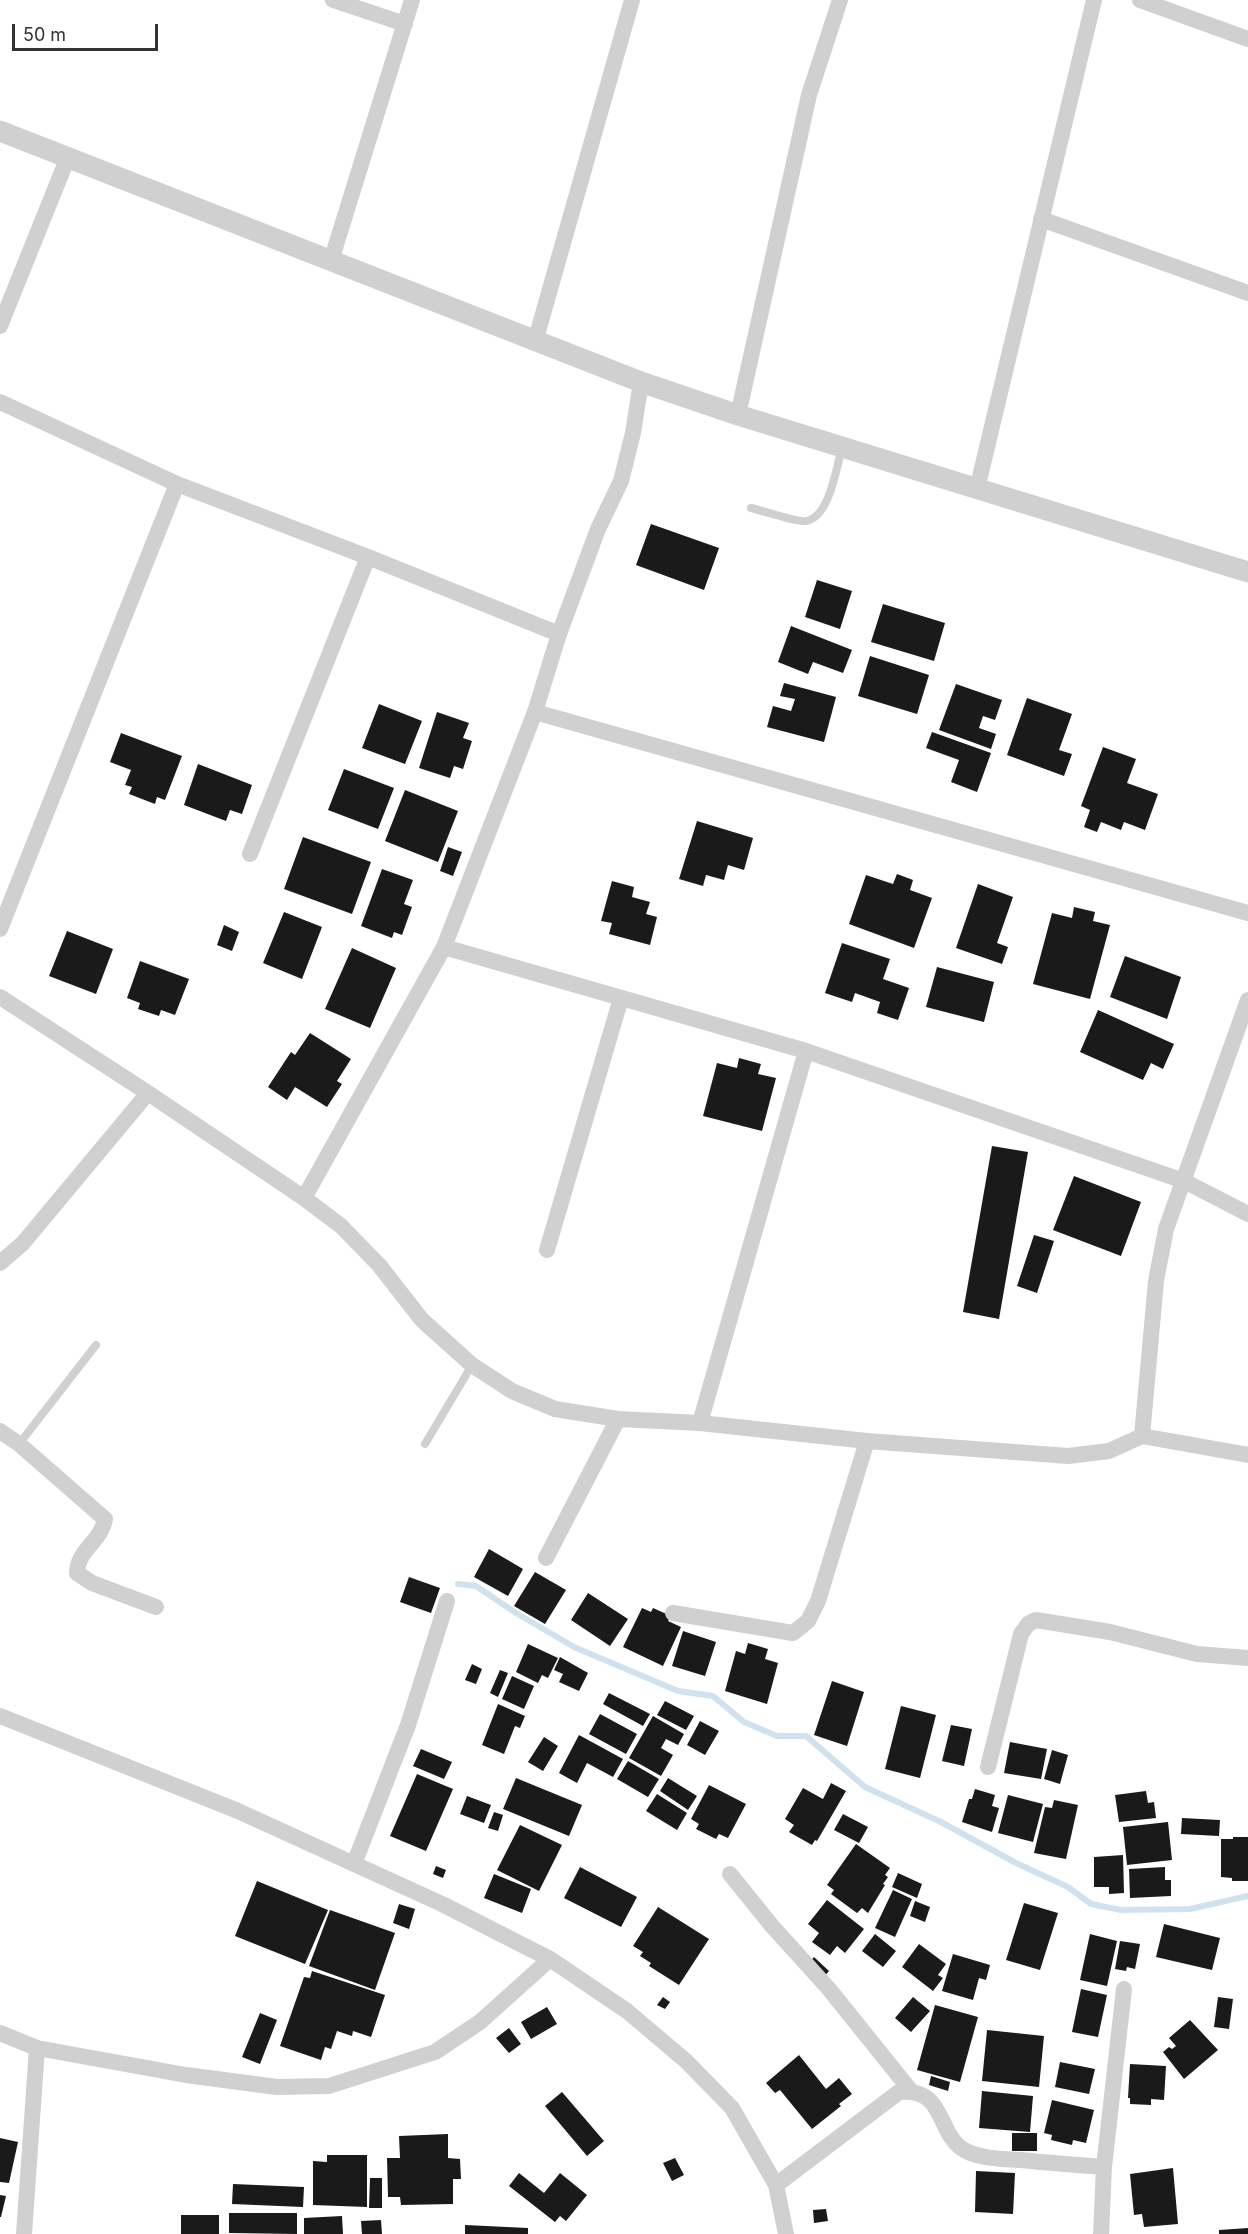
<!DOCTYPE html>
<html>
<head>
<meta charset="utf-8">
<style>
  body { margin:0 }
  #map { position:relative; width:1248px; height:2234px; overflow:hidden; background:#fff; font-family:Inter,sans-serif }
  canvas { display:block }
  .scale { position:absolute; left:12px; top:24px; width:146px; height:27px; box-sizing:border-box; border:3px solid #333; border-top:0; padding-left:8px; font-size:18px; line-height:21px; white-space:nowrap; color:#333; -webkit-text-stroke:4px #fff; paint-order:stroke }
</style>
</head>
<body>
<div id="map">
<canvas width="1248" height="2234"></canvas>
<div class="scale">50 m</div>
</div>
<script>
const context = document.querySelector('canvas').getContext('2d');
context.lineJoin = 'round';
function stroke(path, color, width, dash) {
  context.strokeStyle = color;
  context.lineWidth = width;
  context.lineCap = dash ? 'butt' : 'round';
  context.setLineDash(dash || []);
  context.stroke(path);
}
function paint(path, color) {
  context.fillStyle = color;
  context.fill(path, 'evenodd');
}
stroke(new Path2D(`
  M458,1584L476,1586L516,1613L574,1647L678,1691L713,1696L744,1722L777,1736H806L865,1787L941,1822L1016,1863L1068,1887L1091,1904L1121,1910L1190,1909L1248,1896`), '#cfe2ee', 6);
paint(new Path2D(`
  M651,524L719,548L704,590L636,565Z
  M817,580L852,591L840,629L805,617Z
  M883,604L945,623L934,661L871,642Z
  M791,626L852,650L843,673L813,662L808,674L778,662Z
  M870,656L929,675L917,714L858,696Z
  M784,683L836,697L824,742L767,727L773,706L791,711L795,699L780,696Z
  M956,684L1002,700L995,720L983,716L979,728L996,734L991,749L939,730Z
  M1027,698L1072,714L1059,750L1072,754L1064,776L1007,755Z
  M379,704L422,721L405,764L362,748Z
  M437,712L469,723L463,738L472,741L463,769L454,766L450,778L419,768Z
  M932,732L991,753L977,792L951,782L959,760L926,748Z
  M121,733L182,756L165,800L157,797L155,804L129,794L132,787L125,785L131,770L110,762Z
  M1103,747L1136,759L1127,783L1158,794L1145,830L1124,822L1121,830L1101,822L1097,832L1084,827L1090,810L1081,806Z
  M198,764L252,785L242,814L230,810L226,821L184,805Z
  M344,769L394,788L378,829L328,810Z
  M405,790L458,811L438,862L385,841Z
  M697,821L753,838L744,870L728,865L724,880L706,875L703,886L679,879Z
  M303,837L371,862L352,914L284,889Z
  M448,847L462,852L453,876L440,871Z
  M382,869L413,880L404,904L412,907L402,935L394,932L392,938L361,926Z
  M897,874L913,880L910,890L932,898L914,948L849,924L866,875L893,884Z
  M612,881L634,887L632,897L650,902L646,914L657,917L650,945L609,934L612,923L601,921Z
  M978,884L1013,897L997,943L1008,947L1002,964L956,948Z
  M1074,907L1095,912L1093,921L1110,925L1090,999L1033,984L1052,913L1072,918Z
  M284,912L322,927L302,979L263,963Z
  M224,925L239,932L232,951L217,945Z
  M67,931L113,949L96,994L49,976Z
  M842,943L890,959L883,979L909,988L898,1020L877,1013L880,1002L855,993L852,1002L825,993Z
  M352,948L396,968L370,1028L325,1009Z
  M1125,956L1181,977L1167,1019L1110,997Z
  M140,961L189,979L175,1015L161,1010L159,1016L138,1009L140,1003L127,998Z
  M937,967L994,982L984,1022L926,1007Z
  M1098,1010L1174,1044L1163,1069L1151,1063L1143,1080L1080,1052Z
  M310,1033L351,1059L337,1081L342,1084L327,1107L295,1087L287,1100L268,1087L291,1052L295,1055Z
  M739,1058L761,1064L758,1074L776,1078L762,1131L703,1116L717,1063L737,1068Z
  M992,1146L1028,1152L999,1319L963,1312Z
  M1074,1176L1141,1202L1121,1256L1053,1230Z
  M1034,1235L1054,1241L1037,1293L1017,1286Z
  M489,1549L523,1569L508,1596L474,1577Z
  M535,1572L566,1590L545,1624L514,1606Z
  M409,1577L440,1588L431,1613L400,1602Z
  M588,1593L628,1619L610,1646L571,1620Z
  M642,1608L651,1612L653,1608L671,1616L668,1621L681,1627L663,1666L623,1647Z
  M683,1631L716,1642L705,1676L672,1666Z
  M748,1643L768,1649L765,1659L778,1663L767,1704L725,1691L736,1651L745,1654Z
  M528,1644L558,1658L548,1678L542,1675L538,1683L516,1672Z
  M560,1657L588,1673L579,1691L559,1682L563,1674L554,1670Z
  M472,1664L482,1669L476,1684L465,1680Z
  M500,1670L508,1673L498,1697L490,1693Z
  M512,1676L534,1686L524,1709L502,1699Z
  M832,1681L864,1692L847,1746L814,1735Z
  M609,1693L650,1714L643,1726L603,1704Z
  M665,1701L694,1716L686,1730L657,1715Z
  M498,1704L525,1716L520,1728L515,1726L504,1754L482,1745Z
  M901,1706L936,1715L920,1778L885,1769Z
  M600,1714L637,1734L626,1754L589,1734Z
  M653,1716L684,1734L678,1745L666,1739L661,1748L673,1755L661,1776L629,1758Z
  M700,1721L719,1731L705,1755L687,1745Z
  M951,1725L972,1729L964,1766L942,1761Z
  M579,1735L623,1759L613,1777L587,1763L577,1783L559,1773Z
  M544,1737L558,1746L543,1771L528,1762Z
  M1010,1742L1047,1749L1041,1779L1004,1773Z
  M421,1749L452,1762L444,1779L413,1766Z
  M1052,1750L1068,1755L1060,1784L1044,1779Z
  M628,1761L659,1779L648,1797L617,1779Z
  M417,1774L453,1789L426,1851L390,1836Z
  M516,1778L582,1805L569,1836L503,1809Z
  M668,1778L697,1796L688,1810L660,1791Z
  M831,1783L846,1791L817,1841L815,1840L812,1845L789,1832L794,1825L785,1819L803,1788L823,1799Z
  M709,1785L746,1804L728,1838L719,1834L716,1839L696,1829L699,1824L691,1819Z
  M975,1789L995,1795L992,1806L999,1808L992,1832L962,1822L969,1799H972Z
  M1146,1791L1148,1803L1154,1802L1156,1818L1119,1822L1115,1795Z
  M657,1794L687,1813L677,1830L646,1811Z
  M1008,1795L1043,1804L1033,1842L998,1833Z
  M467,1796L491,1805L484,1823L460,1814Z
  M1054,1800L1078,1805L1066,1859L1034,1853L1045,1807L1052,1808Z
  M494,1812L503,1815L498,1831L488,1828Z
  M843,1814L868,1827L859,1843L834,1830Z
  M1182,1818L1220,1820L1219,1836L1181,1834Z
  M1168,1822L1172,1860L1127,1865L1123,1827Z
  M520,1825L562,1845L539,1891L497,1870Z
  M1233,1837H1248V1881H1232V1878L1221,1877V1839H1233Z
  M856,1844L890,1868L885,1875L888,1877L883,1884L885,1885L868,1913L862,1908L857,1913L831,1894L834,1890L827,1885Z
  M1123,1855L1124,1893L1109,1894V1887H1094V1857Z
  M436,1866L446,1870L443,1878L433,1874Z
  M580,1867L637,1897L621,1927L564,1898Z
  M1165,1867V1880H1171V1896L1130,1898L1129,1869Z
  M898,1873L922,1884L917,1898L892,1887Z
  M494,1874L531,1889L522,1913L484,1898Z
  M257,1881L328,1910L305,1964L235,1936Z
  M893,1890L912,1899L895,1937L875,1928Z
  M827,1900L864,1929L845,1953L837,1946L830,1955L812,1942L819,1933L808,1924Z
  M915,1901L930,1907L925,1922L910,1916Z
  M1024,1903L1058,1913L1040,1970L1006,1960Z
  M399,1904L415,1909L409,1929L393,1923Z
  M658,1907L709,1939L679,1985L649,1966L651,1963L640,1956L643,1952L633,1946Z
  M330,1910L395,1933L375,1990L309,1966Z
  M1164,1924L1220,1938L1212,1970L1156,1957Z
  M875,1934L896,1951L883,1967L862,1951Z
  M1090,1934L1117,1941L1107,1986L1080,1980Z
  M1120,1941L1140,1944L1135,1969L1127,1967L1126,1971L1115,1969Z
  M919,1944L946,1964L938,1975L943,1978L933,1991L902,1967Z
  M953,1954L990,1965L986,1980L979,1978L973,2000L942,1991Z
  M814,1957L829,1971L824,1977L809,1963Z
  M312,1971L385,1995L371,2037L353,2031L352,2036L337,2031L331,2049L325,2047L321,2060L280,2046L304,1977L310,1978Z
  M1081,1989L1107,1995L1098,2037L1072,2032Z
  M663,1997L670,2002L665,2009L657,2005Z
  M913,1997L930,2011L911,2032L895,2018Z
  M1218,1997L1233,1999L1229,2029L1214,2027Z
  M935,2005L978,2017L960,2082L917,2070Z
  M547,2007L557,2024L531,2039L521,2022Z
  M260,2013L277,2020L260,2064L242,2057Z
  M1190,2020L1218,2050L1184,2079L1163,2052L1169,2047L1172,2049L1176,2046L1169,2038Z
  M509,2028L521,2044L509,2053L496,2038Z
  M987,2030L1044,2036L1039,2087L982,2081Z
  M799,2055L826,2089L839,2078L852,2094L839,2104L841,2106L812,2129L780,2090L775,2093L766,2083Z
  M1060,2062L1095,2069L1089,2094L1055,2087Z
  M1130,2064L1166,2066L1164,2100L1151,2099V2105L1130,2104V2098H1128Z
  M931,2076L950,2082L948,2091L929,2085Z
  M982,2091L1033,2096L1030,2132L979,2128Z
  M562,2092L604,2141L587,2156L545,2106Z
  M1052,2100L1094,2110L1086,2143L1073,2140L1072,2145L1051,2140L1052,2135L1044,2133Z
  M1012,2133H1037V2151H1012Z
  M448,2134V2158L460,2159L461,2179H453V2204L401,2205L400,2197H388L387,2158H400L399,2136Z
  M0,2138L18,2142L9,2183L0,2182Z
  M327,2155H367V2207L313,2205V2161L327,2162Z
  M675,2158L684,2175L672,2181L663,2163Z
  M1173,2168L1178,2224L1144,2227L1142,2214L1134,2215L1130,2174Z
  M976,2171L1015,2173L1013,2214L975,2212Z
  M519,2173L544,2193L560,2173L587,2195L566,2221L560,2216L555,2222L509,2186Z
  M370,2178H382V2208H369Z
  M233,2184L304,2187L303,2207L232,2204Z
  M0,2195L6,2196L1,2217H0Z
  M826,2209L828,2221L814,2223L813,2210Z
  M229,2213H297V2234L229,2233Z
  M181,2215H219V2234H181Z
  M342,2216L343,2234H304V2218Z
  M381,2220L382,2234H362L361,2221Z
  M465,2225L528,2228V2234H465Z
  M1248,2228V2234H1219V2230Z`), '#1a1a1a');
stroke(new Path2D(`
  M751,508C761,510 798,523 806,521C830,517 836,468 842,448
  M19,1444L96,1345
  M425,1444L472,1365`), '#d0d0d0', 8);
stroke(new Path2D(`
  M333,0L405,24
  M1140,0L1248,39
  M1041,219L1248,293
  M331,261L412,0
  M0,326L68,157
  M535,342L632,0
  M0,402L177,484L368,557L559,634
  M738,415L809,95L840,0
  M977,489L1094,0
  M535,712L1248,913
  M250,854L368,557
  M0,929L177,484
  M444,947L806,1051L1184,1181L1248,1214
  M0,997L148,1093L304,1198L341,1226L379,1265L422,1320L472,1365L512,1391L555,1409L618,1419L700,1423L867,1441L1068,1456L1109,1451L1142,1436L1248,1455
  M304,1198L444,947L535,712L559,634L598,529L621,481L633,433L641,382
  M547,1250L621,998
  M0,1263L23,1243L148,1093
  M700,1423L806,1051
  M0,1431L19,1444L105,1519C101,1542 77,1550 77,1573L92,1583L156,1607
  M1142,1436L1156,1281L1166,1229L1248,1000
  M546,1558L618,1419
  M673,1613L793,1633L808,1621L818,1601L867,1441
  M0,1716L238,1811L442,1904L550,1959L627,2011L686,2061L732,2108L776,2185L786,2234
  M988,1767L1021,1634L1028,1624L1036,1620L1110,1632L1197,1654L1248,1658
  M354,1864L408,1725L447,1601
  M730,1874L772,1926L829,1989L911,2091
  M0,2033L37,2048L186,2075L277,2087L329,2086L435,2052L480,2022L550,1959
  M776,2185L899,2092C947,2087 936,2136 966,2151C982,2159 1004,2159 1021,2160C1049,2163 1076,2165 1104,2167
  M24,2234L37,2048
  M1101,2234L1104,2167L1124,1989`), '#d0d0d0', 16);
stroke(new Path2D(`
  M0,131L641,382L738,415L1248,572`), '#d0d0d0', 21);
</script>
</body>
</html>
